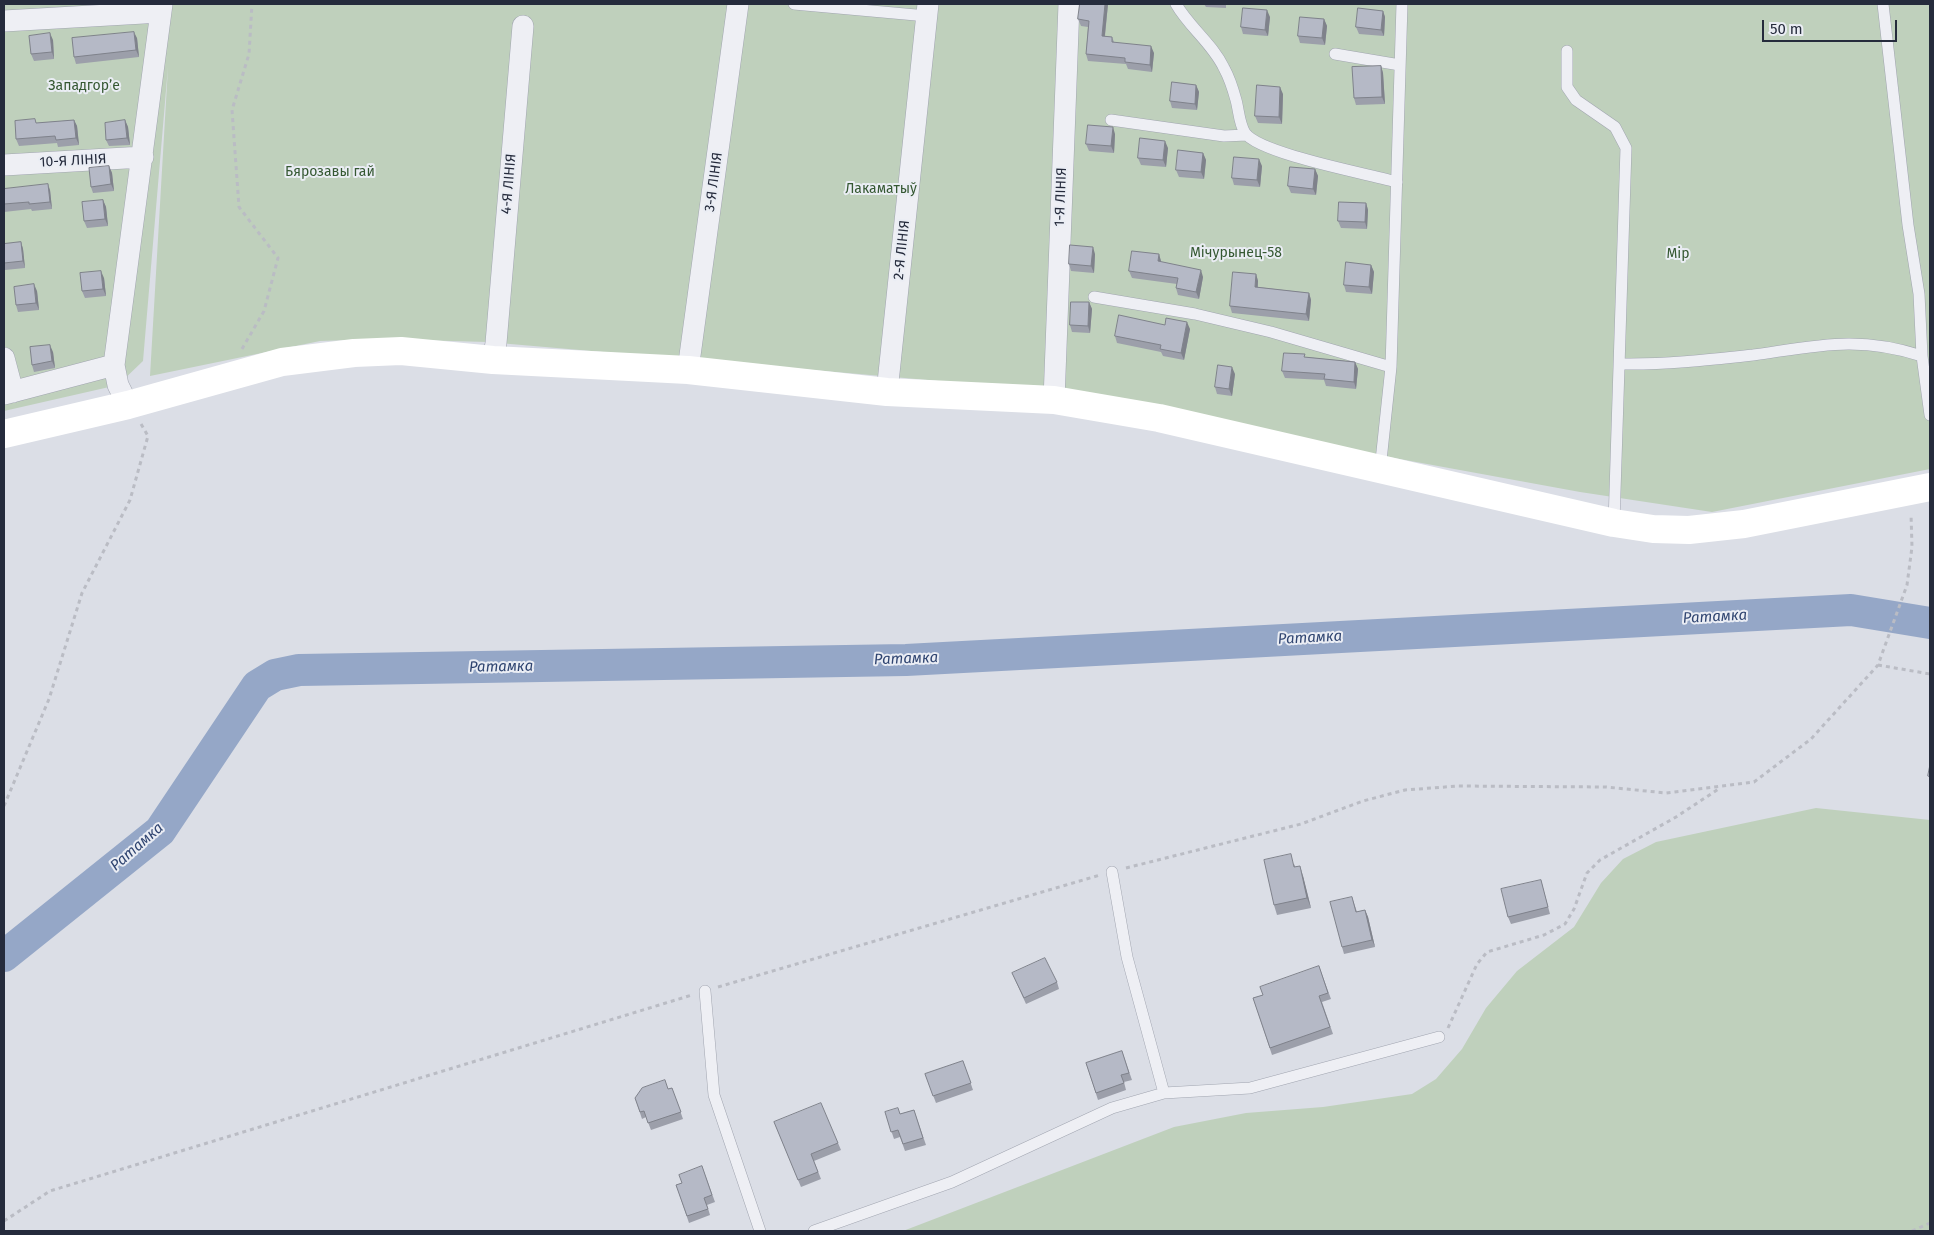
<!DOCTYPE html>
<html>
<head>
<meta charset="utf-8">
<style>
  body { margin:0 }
  #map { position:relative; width:1934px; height:1235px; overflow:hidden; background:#dbdee6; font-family:"Fira Sans",sans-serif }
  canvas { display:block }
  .frame { position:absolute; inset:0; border:5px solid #252b3c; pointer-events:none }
  .scale { position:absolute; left:1762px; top:20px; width:135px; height:22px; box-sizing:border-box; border:2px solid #252b3c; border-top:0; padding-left:6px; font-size:15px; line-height:18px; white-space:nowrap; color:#252b3c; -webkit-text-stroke:4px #eaedf4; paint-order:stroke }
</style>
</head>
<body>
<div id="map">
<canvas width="1934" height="1235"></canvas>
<div class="frame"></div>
<div class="scale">50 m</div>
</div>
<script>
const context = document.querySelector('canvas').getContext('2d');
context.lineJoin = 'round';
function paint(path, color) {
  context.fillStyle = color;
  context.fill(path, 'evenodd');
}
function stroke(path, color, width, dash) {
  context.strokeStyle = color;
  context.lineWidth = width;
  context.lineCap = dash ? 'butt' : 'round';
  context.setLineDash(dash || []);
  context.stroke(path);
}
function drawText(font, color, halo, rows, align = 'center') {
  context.font = font + ' "Fira Sans",sans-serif';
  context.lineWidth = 4;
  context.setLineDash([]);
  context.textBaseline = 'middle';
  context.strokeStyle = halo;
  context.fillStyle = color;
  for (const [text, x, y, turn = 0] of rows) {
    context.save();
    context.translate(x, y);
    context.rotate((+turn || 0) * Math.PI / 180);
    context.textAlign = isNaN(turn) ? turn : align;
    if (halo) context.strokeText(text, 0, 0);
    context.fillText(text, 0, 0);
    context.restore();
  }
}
paint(new Path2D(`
  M4,4H1930V469L1712,512L1580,492L1367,453L1052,391L882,376L487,342L381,339L320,341L150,376L168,67L143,361L118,385L4,411Z
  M1816,808L1930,820V1231H903L1174,1127L1246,1113L1323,1107L1412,1094L1436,1079L1462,1049L1486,1008L1517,971L1574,927L1601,883L1623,859L1656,842Z`), '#bfd0bc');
stroke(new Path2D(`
  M4,956L160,831L257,686L275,675L299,670L906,660L1851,610L1930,623`), '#95a7c7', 32);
const lane = new Path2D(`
  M794,4L927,16
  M1176,4C1189,27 1212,43 1224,68C1229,77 1233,89 1236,100C1239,111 1239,123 1245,133C1260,154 1369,174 1397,182
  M1883,4L1908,225L1919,294L1922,356L1930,415
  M1567,51V87L1576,100L1615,127L1626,148L1614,523
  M1335,54L1400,65
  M1111,120L1224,136L1247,135
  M1094,297L1195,314L1271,332L1391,367
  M1619,364C1664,365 1708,360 1753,355C1817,346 1858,335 1922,356
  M1380,470L1391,367L1402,4
  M1112,872L1127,957L1164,1093
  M705,991L714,1095L760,1231
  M814,1231L952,1182L1112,1108L1164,1093L1250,1088L1439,1037`);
const street = new Path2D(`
  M4,21L161,12
  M4,165L143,157
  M4,358L13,392
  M493,360L496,343L523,26
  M688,370L738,4
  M887,392L928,4
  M4,394L114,365
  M1054,400L1069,4
  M128,405L118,385L114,365L162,4`);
stroke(lane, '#a1a5b0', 12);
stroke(street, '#a1a5b0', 22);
stroke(new Path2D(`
  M242,349L264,311L278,258L239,207L232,110L249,54L252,4
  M1878,665L1930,674
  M4,806L49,699L82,593L130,500L148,436L141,424
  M1126,868L1301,824L1363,801L1405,790L1458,786L1606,787L1666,793L1754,782L1811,739L1878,665L1907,585L1912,547L1911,514
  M718,987L1100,875
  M1448,1028L1477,964L1487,952L1544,935L1565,924L1574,909L1587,873L1600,860L1676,817L1720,788
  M4,1221L50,1191L692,995
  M1912,1231L1930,1223`), '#babcc4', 3, [4, 4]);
stroke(lane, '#eeeff4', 11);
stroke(street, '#eeeff4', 21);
stroke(new Path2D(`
  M4,434L128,405L282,362L354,353L401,351L493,360L688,370L887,392L1054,400L1159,418L1614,523L1653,529L1689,530L1744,524L1930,487`), '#fff', 28);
paint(new Path2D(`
  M1080,4H1108L1105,36L1112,37L1114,42L1154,53L1152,72L1128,69L1126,64L1088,61L1086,54L1088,27L1081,26L1078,19Z
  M1204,4H1226V8L1206,7Z
  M1383,11L1385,17L1384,36L1359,34L1356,27Z
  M1270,17L1268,36L1243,34L1241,27Z
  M1324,19L1327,26L1325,45L1300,43L1298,36Z
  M137,38L139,57L76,64L74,57Z
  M53,40L54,59L34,61L31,54Z
  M1381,66L1383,73L1385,104L1356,105L1354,98Z
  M1196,85L1199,92L1197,110L1172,108L1170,101Z
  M1283,94L1282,124L1258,123L1255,116Z
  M74,120L77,126L79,145L58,147L57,143L19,146L16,139L37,123Z
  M125,120L128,127L130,145L109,146L106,140Z
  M1115,134L1114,153L1089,151L1086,144Z
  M1168,148L1166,167L1141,165L1138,158Z
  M1203,153L1206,160L1204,179L1179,177L1176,170Z
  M109,166L112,173L114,191L93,193L91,187Z
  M1262,166L1260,187L1234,185L1232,178Z
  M1315,169L1318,176L1316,195L1291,193L1288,186Z
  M4,189L50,190L52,209L32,211L31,209L4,212Z
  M103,200L106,207L108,226L87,228L84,221Z
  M1366,203L1368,210L1367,229L1341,228L1338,221Z
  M21,242L23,249L25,268L5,270L4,267V244Z
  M1095,254L1094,273L1071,271L1069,264Z
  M1159,254L1161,262L1203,277L1199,299L1178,295L1176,288L1177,284L1132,278L1129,271Z
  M1371,265L1374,272L1372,294L1346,292L1344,285Z
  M1256,274L1258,281V287L1309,293L1311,300L1309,321L1232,313L1230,306Z
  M104,278L106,296L85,298L82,291Z
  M37,291L39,310L18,312L16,305Z
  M1089,302L1092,309L1090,333L1072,332L1070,325Z
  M1165,325L1190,329L1184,360L1163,356L1161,352L1117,343L1115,336Z
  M53,352L55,368L34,372L32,365Z
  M1306,357L1355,362L1358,369L1356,389L1326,386L1324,380L1285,378L1282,371Z
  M1235,374L1232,396L1217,394L1215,387Z
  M1295,864V867L1303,876L1311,908L1277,915L1274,905Z
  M1541,880L1550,914L1511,924L1508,917Z
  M1352,897L1357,912L1365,910L1368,917L1375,947L1344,954L1342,947Z
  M1319,966L1331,999L1322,1002L1333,1034L1272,1055L1253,998L1263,995Z
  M1012,973L1057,982L1059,989L1026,1004Z
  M1122,1051L1132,1080L1124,1082L1126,1090L1098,1100L1086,1063Z
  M963,1061L973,1090L936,1103L925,1074Z
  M672,1088L683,1119L651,1130L646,1117L642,1119L635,1098Z
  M914,1110L926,1145L905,1151L900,1137L894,1139L885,1112L900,1114Z
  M774,1122L838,1143L841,1150L814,1161L821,1179L801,1187Z
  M702,1166L715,1202L707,1205L710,1215L689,1223L676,1185L682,1183Z`), '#9c9faa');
paint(new Path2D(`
  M1105,4H1108L1104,43L1102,36Z
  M1267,10L1270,17L1268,36L1265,30Z
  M1383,11L1385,17L1384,36L1381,30Z
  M1324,19L1327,26L1325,45L1322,38Z
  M134,32L137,38L139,57L136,50Z
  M50,33L53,40L54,59L52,52Z
  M1151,46L1154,53L1152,72L1150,65Z
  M1381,66L1383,73L1385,104L1382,97Z
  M1196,85L1199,92L1197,110L1195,104Z
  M1280,87L1283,94L1282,124L1279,117Z
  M74,120L77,126L79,145L76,138Z
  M125,120L128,127L130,145L127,138Z
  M1113,127L1115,134L1114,153L1111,146Z
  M1165,141L1168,148L1166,167L1163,160Z
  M1203,153L1206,160L1204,179L1201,172Z
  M1259,159L1262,166L1260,187L1257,180Z
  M109,166L112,173L114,191L111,184Z
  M1315,169L1318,176L1316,195L1313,189Z
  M48,184L50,190L52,209L50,202Z
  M103,200L106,207L108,226L105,219Z
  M1366,203L1368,210L1367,229L1365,222Z
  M21,242L23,249L25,268L23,261Z
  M1093,247L1095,254L1094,273L1091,266Z
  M1159,254L1161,261V268L1158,261Z
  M1371,265L1374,272L1372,294L1369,287Z
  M1201,270L1203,277L1199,299L1196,292Z
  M101,271L104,278L106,296L103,289Z
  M1256,274L1258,281L1257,294L1255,287Z
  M34,284L37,291L39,310L36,303Z
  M1309,293L1311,300L1309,321L1306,314Z
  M1089,302L1092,309L1090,333L1088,326Z
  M1187,322L1190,329L1184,360L1181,353Z
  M50,345L53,352L55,368L52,361Z
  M1355,362L1358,369L1356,389L1354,382Z
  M1232,367L1235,374L1232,396L1229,389Z
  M1300,866L1303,876L1311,908L1307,898Z
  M1365,910L1368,917L1375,947L1372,940Z`), '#7f828b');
const building = new Path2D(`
  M1080,4H1105L1102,36L1112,37V42L1151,46L1150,65L1125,62V58L1086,54L1089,21L1078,19Z
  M1243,8L1267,10L1265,30L1241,27Z
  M1358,8L1383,11L1381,30L1356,27Z
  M1300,17L1324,19L1322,38L1298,36Z
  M134,32L136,50L74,57L72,38Z
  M50,33L52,52L31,54L29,36Z
  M1381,66L1382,97L1354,98L1352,67Z
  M1172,82L1196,85L1195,104L1170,101Z
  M1257,85L1280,87L1279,117L1255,116Z
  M35,119L36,123L74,120L76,138L56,140L55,136L16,139L15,121Z
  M125,120L127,138L106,140L105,123Z
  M1088,125L1113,127L1111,146L1086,144Z
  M1140,138L1165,141L1163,160L1138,158Z
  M1178,150L1203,153L1201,172L1176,170Z
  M1234,157L1259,159L1257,180L1232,178Z
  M109,166L111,184L91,187L89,168Z
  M1290,167L1315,169L1313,189L1288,186Z
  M48,184L50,202L29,204V202L4,204V189Z
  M103,200L105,219L84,221L82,202Z
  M1339,202L1366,203L1365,222L1338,221Z
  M21,242L23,261L4,263V244Z
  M1070,245L1093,247L1091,266L1069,264Z
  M1132,251L1159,254L1158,261L1201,270L1196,292L1176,288L1178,278L1129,271Z
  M1346,262L1371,265L1369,287L1344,285Z
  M101,271L103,289L82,291L80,273Z
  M1233,272L1256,274L1255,287L1309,293L1306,314L1230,306Z
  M34,284L36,303L16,305L14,287Z
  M1071,302H1089L1088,326L1070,325Z
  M1119,315L1165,325L1166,318L1187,322L1181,353L1160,349L1161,345L1115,336Z
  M50,345L52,361L32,365L30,347Z
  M1284,353L1305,354L1304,357L1355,362L1354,382L1324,379L1325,374L1282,371Z
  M1218,365L1232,367L1229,389L1215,387Z
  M1930,765V777L1928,776Z
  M1291,854L1294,867L1300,866L1307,898L1274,905L1264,860Z
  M1541,880L1548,907L1508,917L1501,889Z
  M1352,897L1356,912L1365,910L1372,940L1342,947L1330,902Z
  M1045,958L1057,982L1024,998L1012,973Z
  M1319,966L1328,993L1319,996L1330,1027L1270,1048L1253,998L1263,995L1260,987Z
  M1122,1051L1129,1073L1121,1075L1124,1083L1096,1093L1086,1063Z
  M963,1061L971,1083L933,1096L925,1074Z
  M665,1080L668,1089L672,1088L681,1112L648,1123L644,1111L640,1112L635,1098L642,1088Z
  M821,1103L838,1143L811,1154L818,1172L798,1180L774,1122Z
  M898,1108L900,1114L914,1110L923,1138L903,1144L898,1130L891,1132L885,1112Z
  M702,1166L712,1195L704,1198L708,1209L687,1216L676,1185L682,1183L679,1175Z`);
paint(building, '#b5b9c6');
stroke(building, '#7f828b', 1);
drawText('14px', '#355832', '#eaedf4', [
  ["Западгорʼе",84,86],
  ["Бярозавы гай",330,172],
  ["Лакаматыў",881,189],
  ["Мічурынец-58",1236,253],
  ["Мір",1678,254]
]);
drawText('14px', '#252b3c', '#eaedf4', [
  ["10-Я ЛІНІЯ",73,161,-3],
  ["3-Я ЛІНІЯ",714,182,-82],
  ["4-Я ЛІНІЯ",509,184,-85],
  ["1-Я ЛІНІЯ",1061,197,-88],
  ["2-Я ЛІНІЯ",902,250,-84]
]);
drawText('italic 15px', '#2f4470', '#eaedf4', [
  ["Ратамка",1715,617,-3],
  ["Ратамка",1310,638,-3],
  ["Ратамка",906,659,-2],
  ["Ратамка",501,667,-1],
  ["Ратамка",137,847,-41]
]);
</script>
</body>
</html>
